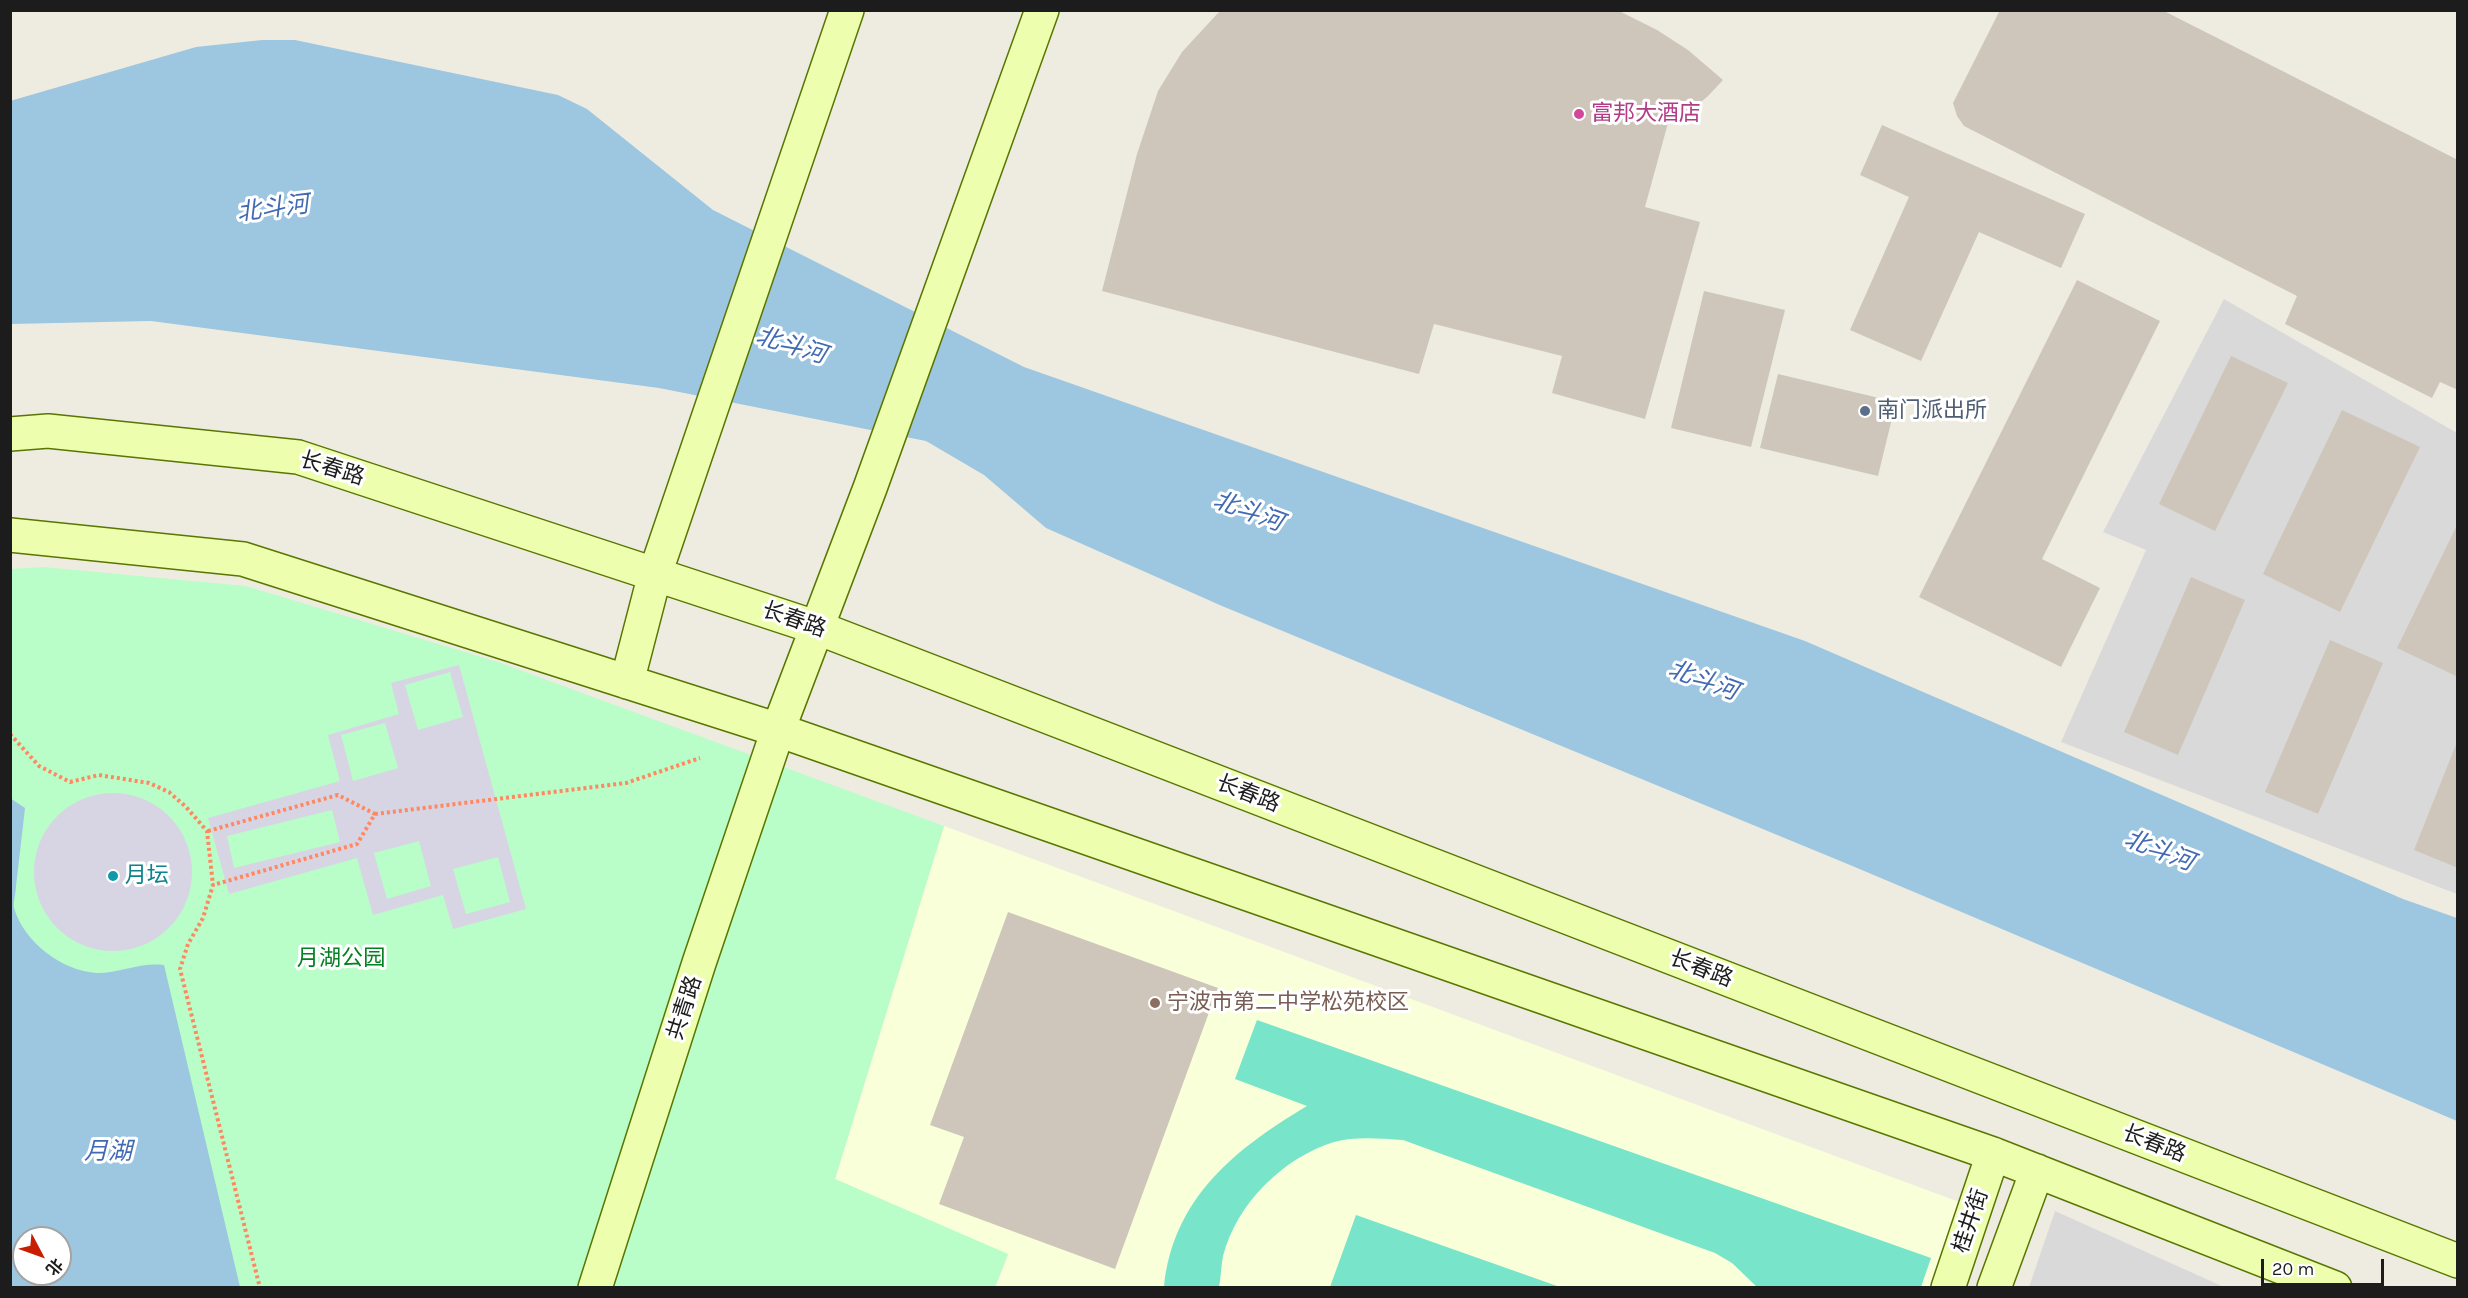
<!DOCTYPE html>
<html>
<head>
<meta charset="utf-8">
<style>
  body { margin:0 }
  #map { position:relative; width:2468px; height:1298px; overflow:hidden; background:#eeece1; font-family:Karla,"Noto Sans SC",sans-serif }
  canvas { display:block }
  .frame { position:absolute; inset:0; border:12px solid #1c1c1c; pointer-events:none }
  .north { position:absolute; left:12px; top:1226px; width:60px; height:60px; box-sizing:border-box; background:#fff; border:2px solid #a4a4a4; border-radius:50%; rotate:131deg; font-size:16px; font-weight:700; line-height:24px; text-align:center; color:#1c1c1c }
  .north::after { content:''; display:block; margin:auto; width:21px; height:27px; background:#c81d00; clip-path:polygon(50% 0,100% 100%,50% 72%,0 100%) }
  .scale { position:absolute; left:2261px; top:1259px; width:123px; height:27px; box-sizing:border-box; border:3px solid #1c1c1c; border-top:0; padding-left:8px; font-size:18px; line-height:21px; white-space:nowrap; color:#1c1c1c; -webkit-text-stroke:4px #fff; paint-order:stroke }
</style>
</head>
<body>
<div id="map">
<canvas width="2468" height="1298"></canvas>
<div class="frame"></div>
<div class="north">北</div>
<div class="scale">20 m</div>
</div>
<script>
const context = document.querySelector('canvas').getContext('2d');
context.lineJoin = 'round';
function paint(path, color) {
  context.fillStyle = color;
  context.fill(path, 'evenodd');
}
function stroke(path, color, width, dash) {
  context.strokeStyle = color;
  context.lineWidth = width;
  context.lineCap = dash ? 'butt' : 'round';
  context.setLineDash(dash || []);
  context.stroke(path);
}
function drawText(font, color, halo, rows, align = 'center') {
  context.font = font + ' Karla,"Noto Sans SC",sans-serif';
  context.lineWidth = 6;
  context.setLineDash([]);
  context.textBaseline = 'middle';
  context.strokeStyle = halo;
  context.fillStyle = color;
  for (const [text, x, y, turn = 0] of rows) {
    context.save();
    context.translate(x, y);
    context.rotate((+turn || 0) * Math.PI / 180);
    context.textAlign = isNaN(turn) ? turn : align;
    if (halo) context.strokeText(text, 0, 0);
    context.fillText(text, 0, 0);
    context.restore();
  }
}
paint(new Path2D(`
  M2224,299L2457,433V894L2061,742L2146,550L2103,532Z
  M2055,1211L2224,1287H2029Z`), '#dad9d9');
paint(new Path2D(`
  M944,826L1962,1203L1932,1287L995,1288L1008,1255L835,1179Z`), '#f9ffd9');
paint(new Path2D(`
  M43,567L246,586L498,662L944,826L835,1179L1008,1254L995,1287L11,1288V569ZM24,1238H60V1274H24Z`), '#b9fdc8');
paint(new Path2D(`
  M1257,1020L1931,1258L1921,1287H1757L1732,1263L1715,1253L1403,1140C1381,1139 1356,1136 1334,1142C1283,1158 1237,1203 1223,1256C1221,1266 1221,1277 1219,1287H1164C1173,1198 1235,1149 1307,1106L1235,1079Z
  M1356,1215L1560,1287H1330Z`), '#78e4ca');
paint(new Path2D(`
  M459,665L526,909L453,929L443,895L373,915L357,858L229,894L208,818L340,781L328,735L399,714L391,683ZM450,672L463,717L418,730L405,685ZM385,723L398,768L353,781L341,735ZM332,810L340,842L234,868L227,836ZM419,841L431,886L387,899L374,853ZM498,857L510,902L466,914L453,869Z
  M34 872a79 79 0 1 1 158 0a79 79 0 1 1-158 0Z`), '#d7d5e4');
paint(new Path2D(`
  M262,40H295L558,95L587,109L713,210L1024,367L1805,641L2403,899L2457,918V1121L1850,865L1222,606L1046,528L984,475L926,441L659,388L151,321L11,324L10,101L196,47Z
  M10,798L25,808C22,834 19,860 16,886C16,892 13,902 14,908C24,942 62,971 97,973C120,973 141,962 164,965L240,1287H11ZM24,1238H60V1274H24Z`), '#9dc7e0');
paint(new Path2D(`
  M1223,10H1617L1657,30L1688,50L1723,80L1708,96L1688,113L1668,123L1645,207L1700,222L1645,419L1552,393L1562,356L1434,324L1419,374L1102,291L1137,154L1158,91L1182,52L1218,13Z
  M2000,10H2162L2458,160V390L2440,382L2432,398L2285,324L2297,296L1964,126L1957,116L1953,103Z
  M1882,125L2085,214L2061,268L1979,232L1921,361L1850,330L1909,197L1860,175Z
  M2077,280L2160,321L2042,559L2100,588L2061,667L1919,597Z
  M1704,291L1785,310L1751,447L1671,428Z
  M2231,356L2288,383L2215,531L2159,504Z
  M1778,374L1896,402L1878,476L1760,448Z
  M2342,410L2420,447L2340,612L2263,574Z
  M2458,523V677L2397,648Z
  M2191,577L2245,600L2178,755L2124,732Z
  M2330,640L2383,663L2318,814L2265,792Z
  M2457,742H2458V868L2414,850Z
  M1008,912L1218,988L1115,1269L939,1204L964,1137L930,1125Z`), '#cec6ba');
const secondary = new Path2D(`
  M10,434L48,431L298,457L818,628L2458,1261
  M10,535L243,559L778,730L1993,1154L2335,1288
  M627,682L655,574L847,10
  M595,1288L699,963L778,730L870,488L1042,10
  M1948,1288L1993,1154
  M1994,1288L2037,1171`);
stroke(secondary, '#587600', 36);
stroke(new Path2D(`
  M10,734L39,766L70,782L99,775L149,783L169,792L186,807L207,831L213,885L203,918L188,944L180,969L260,1288
  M375,814L626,783L700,758
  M208,831L338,795L375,814L357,844L213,885`), '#ff8861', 4, [3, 3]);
stroke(secondary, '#eefeaf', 33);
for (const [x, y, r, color] of [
  [1579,114,6,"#d1479c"],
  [1865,411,6,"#5c6f8a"],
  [113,876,6,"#0f9aa8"],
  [1155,1003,6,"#8d6e63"]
]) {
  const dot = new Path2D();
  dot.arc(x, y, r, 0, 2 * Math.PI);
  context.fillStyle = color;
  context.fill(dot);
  stroke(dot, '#fff', 2);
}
drawText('22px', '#b23c85', '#fff', [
  ["富邦大酒店",1591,114]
], 'left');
drawText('22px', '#4e5e75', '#fff', [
  ["南门派出所",1877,411]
], 'left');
drawText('22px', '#1c1c1c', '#fff', [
  ["长春路",332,469,17],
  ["长春路",794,620,19],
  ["长春路",1248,794,21],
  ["长春路",1701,969,21],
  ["共青路",685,1008,-72],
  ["长春路",2154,1144,21],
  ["桂井街",1971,1221,-71]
]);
drawText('22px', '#0d838f', '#fff', [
  ["月坛",125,876]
], 'left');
drawText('22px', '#038120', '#fff', [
  ["月湖公园",341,959]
]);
drawText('22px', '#785e54', '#fff', [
  ["宁波市第二中学松苑校区",1167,1003]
], 'left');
drawText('italic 24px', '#426ab2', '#fff', [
  ["北斗河",273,209,-7],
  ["北斗河",791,346,17],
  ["北斗河",1248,512,20],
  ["北斗河",1703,681,20],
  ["北斗河",2159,851,21],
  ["月湖",108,1152]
]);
</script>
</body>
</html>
